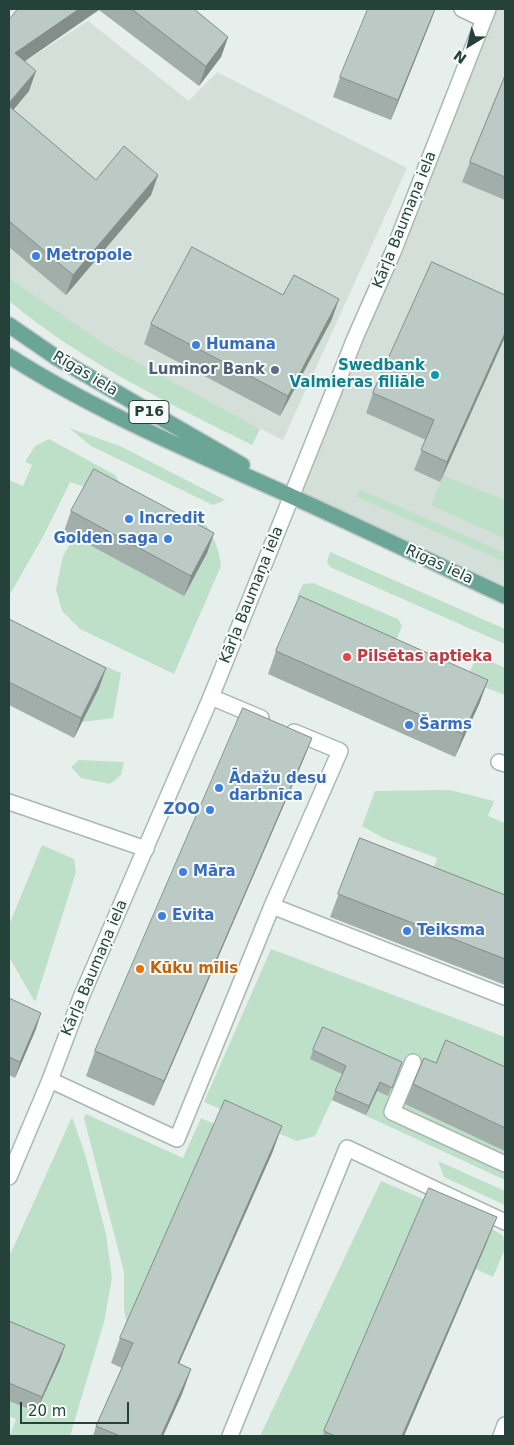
<!DOCTYPE html>
<html>
<head>
<meta charset="utf-8">
<style>
  body { margin:0 }
  #map { position:relative; width:514px; height:1445px; overflow:hidden; background:#e6efeb; font-family:"DejaVu Sans",sans-serif }
  canvas { display:block }
  .frame { position:absolute; inset:0; border:10px solid #24423a; pointer-events:none }
  .north { position:absolute; left:444px; top:20px; width:50px; height:50px; -webkit-text-stroke:4px #f7fbf9; paint-order:stroke; rotate:216deg; font-size:14px; font-weight:700; line-height:20px; text-align:center; color:#24423a }
  .north::after { content:''; display:block; margin:auto; width:18px; height:22px; background:#24423a; clip-path:polygon(50% 0,100% 100%,50% 72%,0 100%) }
  .scale { position:absolute; left:20px; top:1402px; width:109px; height:22px; box-sizing:border-box; border:2px solid #24423a; border-top:0; padding-left:6px; font-size:15px; line-height:18px; white-space:nowrap; color:#24423a; -webkit-text-stroke:4px #f7fbf9; paint-order:stroke }
</style>
</head>
<body>
<div id="map">
<canvas width="514" height="1445"></canvas>
<div class="frame"></div>
<div class="north">N</div>
<div class="scale">20 m</div>
</div>
<script>
const context = document.querySelector('canvas').getContext('2d');
context.lineJoin = 'round';
function paint(path, color) {
  context.fillStyle = color;
  context.fill(path, 'evenodd');
}
function stroke(path, color, width, dash) {
  context.strokeStyle = color;
  context.lineWidth = width;
  context.lineCap = dash ? 'butt' : 'round';
  context.setLineDash(dash || []);
  context.stroke(path);
}
function drawText(font, color, halo, rows, align = 'center') {
  context.font = font + ' "DejaVu Sans",sans-serif';
  context.lineWidth = 4;
  context.setLineDash([]);
  context.textBaseline = 'middle';
  context.strokeStyle = halo;
  context.fillStyle = color;
  for (const [text, x, y, turn = 0] of rows) {
    context.save();
    context.translate(x, y);
    context.rotate((+turn || 0) * Math.PI / 180);
    context.textAlign = isNaN(turn) ? turn : align;
    if (halo) context.strokeText(text, 0, 0);
    context.fillText(text, 0, 0);
    context.restore();
  }
}
paint(new Path2D(`
  M488,9H505V596L292,496Z
  M88,21L189,101L217,72L407,168L283,440L88,344L9,289V28L29,59Z`), '#d4dfda');
paint(new Path2D(`
  M9,278L107,346L260,429L252,445C168,403 81,361 9,301Z
  M69,428L120,446L225,500L213,505L91,446Z
  M49,439L115,475L133,503L70,482L45,533L9,596V480L23,486L32,465L25,462L35,446Z
  M443,475L505,500V539L431,505Z
  M361,490L505,553V562L357,497L356,495Z
  M174,523H205C214,536 219,550 221,566L174,674L80,629L62,611L56,589L63,556L74,537Z
  M330,552L505,629V644L330,567L327,562Z
  M313,583L398,619L402,626L397,638L391,643L303,604L297,596L303,584Z
  M9,620L61,647L121,673L113,718L82,722Z
  M484,658L505,668V695L471,682L469,673L476,659Z
  M79,760L124,762L121,775L110,784L81,778L71,767Z
  M450,790L494,801L488,816L505,823V921L427,890L437,858L383,838L362,826L375,791Z
  M42,845L74,859L76,872L35,1002L9,957V925Z
  M271,949L505,1037V1180L332,1100L315,1136L297,1141L204,1102Z
  M86,1114L183,1158L201,1118L216,1125L127,1326L124,1308V1272L84,1118Z
  M72,1117L85,1154L106,1234L112,1278L104,1322L70,1436H10L16,1419L9,1416V1257Z
  M438,1161L505,1191V1205L444,1177Z
  M381,1181L491,1228L503,1236L505,1249L493,1277L476,1269L404,1436H260Z`), '#bfe0c8');
const service = new Path2D(`
  M462,9L483,19
  M211,697L261,718
  M499,762L505,764
  M272,906L505,997
  M413,1062L392,1112L505,1164
  M50,1080L177,1139L272,906L340,751L294,732
  M230,1436L347,1148L505,1222`);
const minor = new Path2D(`
  M9,802L146,849
  M501,1436L505,1425`);
const tertiary = new Path2D(`
  M9,1177L50,1080L82,995L211,697L355,338L393,252L488,9`);
const primary = new Path2D(`
  M9,325L57,358L242,465
  M9,356C98,413 196,453 293,497C364,529 434,563 505,596`);
stroke(service, '#a8b8b2', 18);
stroke(minor, '#a8b8b2', 18);
stroke(tertiary, '#a8b8b2', 18);
stroke(primary, '#c2cac8', 18);
stroke(service, '#fff', 15);
stroke(minor, '#fff', 15);
stroke(tertiary, '#fff', 15);
stroke(primary, '#6aa596', 15);
paint(new Path2D(`
  M18,9H194L228,37L221,57L199,86L99,10L25,61L29,91L13,110L96,180L158,175L151,195L66,295L9,247V20Z
  M432,18L391,120L333,97L340,77Z
  M505,76V200L462,182L470,162Z
  M283,295L332,319L280,416L144,344L151,324Z
  M505,295V337L440,482L414,470L426,440L366,413L373,393Z
  M71,511L214,533L207,553L184,596L64,531Z
  M9,619L106,668L99,688L74,738L9,705Z
  M276,651L480,702L455,757L268,674Z
  M312,738L302,763L154,1106L86,1076L95,1051Z
  M360,838L505,895V985L330,917Z
  M9,998L36,1029L15,1078L9,1075Z
  M313,1050L402,1062L388,1096L377,1091L366,1115L332,1100L342,1074L310,1059Z
  M436,1063L505,1067V1151L405,1104L413,1084Z
  M273,1151L179,1364L191,1369L182,1394L163,1436H93L96,1426L122,1368L111,1363L120,1338Z
  M487,1242L404,1436H323L324,1431Z
  M9,1321L65,1345L60,1360L36,1412L9,1401Z`), '#a1aea9');
paint(new Path2D(`
  M79,9H100L9,72L15,53Z
  M435,9L432,18L391,120L398,100Z
  M228,37L221,57L199,86L206,66Z
  M36,71L29,91L9,115V103Z
  M158,175L151,195L66,295L73,275Z
  M339,299L332,319L280,416L288,396Z
  M505,333V337L440,482L447,462Z
  M214,533L207,553L184,596L191,576Z
  M106,668L99,688L74,738L81,718Z
  M488,680L480,702L455,757L463,734Z
  M312,738L302,763L154,1106L164,1081Z
  M41,1013L36,1029L15,1078L20,1062Z
  M380,1082L377,1091L366,1115L369,1106Z
  M282,1126L273,1151L168,1388L178,1363Z
  M497,1217L487,1242L404,1436H402Z
  M65,1345L60,1360L36,1412L42,1397Z
  M191,1369L182,1394L163,1436H161Z`), '#838d89');
const building = new Path2D(`
  M18,9H79L15,53L36,71L9,103V20Z
  M132,9H194L228,37L206,66Z
  M368,9H435L398,100L340,77Z
  M505,76V177L470,162Z
  M9,106L96,180L124,146L158,175L73,275L9,221Z
  M192,247L283,295L294,275L339,299L288,396L151,324Z
  M432,262L505,295V333L447,462L421,450L434,420L373,393Z
  M94,469L214,533L191,576L71,511Z
  M300,596L488,680L463,734L276,651Z
  M9,619L106,668L81,718L9,682Z
  M243,708L312,738L164,1081L95,1051Z
  M360,838L505,895V959L338,894Z
  M9,998L41,1013L20,1062L9,1057Z
  M323,1027L402,1062L392,1088L380,1082L369,1106L335,1091L346,1066L313,1050Z
  M446,1040L505,1067V1128L413,1084L424,1058L436,1063Z
  M225,1100L282,1126L178,1363L191,1369L161,1436H120L96,1426L133,1343L120,1338Z
  M429,1188L497,1217L402,1436H335L324,1431Z
  M9,1321L65,1345L42,1397L9,1383Z`);
paint(building, '#bbcac4');
stroke(building, '#838d89', 1);
for (const [x, y, r, color] of [
  [36,256,5,"#3f7fe0"],
  [196,345,5,"#3f7fe0"],
  [275,370,5,"#5c6f8a"],
  [435,375,5,"#0f9aa8"],
  [129,519,5,"#3f7fe0"],
  [168,539,5,"#3f7fe0"],
  [347,657,5,"#e0444e"],
  [409,725,5,"#3f7fe0"],
  [219,788,5,"#3f7fe0"],
  [210,810,5,"#3f7fe0"],
  [183,872,5,"#3f7fe0"],
  [162,916,5,"#3f7fe0"],
  [407,931,5,"#3f7fe0"],
  [140,969,5,"#e8710a"]
]) {
  const dot = new Path2D();
  dot.arc(x, y, r, 0, 2 * Math.PI);
  context.fillStyle = color;
  context.fill(dot);
  stroke(dot, '#f7fbf9', 2);
}
for (const [x, y, w] of [
  [149,412,40]
]) {
  const box = new Path2D();
  box.roundRect(x - w / 2, y - 11.5, w, 23, 4);
  context.fillStyle = '#f7fbf9';
  context.fill(box);
  stroke(box, '#24423a', 1);
}
drawText('bold 14px', '#24423a', null, [
  ["P16",149,412]
]);
drawText('15px', '#24423a', '#f7fbf9', [
  ["Kārļa Baumaņa iela",405,220,-68],
  ["Rīgas iela",85,374,31],
  ["Rīgas iela",439,565,25],
  ["Kārļa Baumaņa iela",252,595,-68],
  ["Kārļa Baumaņa iela",95,968,-67]
]);
drawText('bold 15px', '#366cbe', '#f7fbf9', [
  ["Metropole",46,256],
  ["Humana",206,345],
  ["Incredit",139,519],
  ["Golden saga",158,539,"right"],
  ["Šarms",419,725],
  ["Ādažu desu",229,779],
  ["darbnīca",229,796],
  ["ZOO",200,810,"right"],
  ["Māra",193,872],
  ["Evita",172,916],
  ["Teiksma",417,931]
], 'left');
drawText('bold 15px', '#0d838f', '#f7fbf9', [
  ["Swedbank",425,366],
  ["Valmieras filiāle",425,383]
], 'right');
drawText('bold 15px', '#4e5e75', '#f7fbf9', [
  ["Luminor Bank",265,370]
], 'right');
drawText('bold 15px', '#be3a42', '#f7fbf9', [
  ["Pilsētas aptieka",357,657]
], 'left');
drawText('bold 15px', '#c56008', '#f7fbf9', [
  ["Kūku mīlis",150,969]
], 'left');
</script>
</body>
</html>
